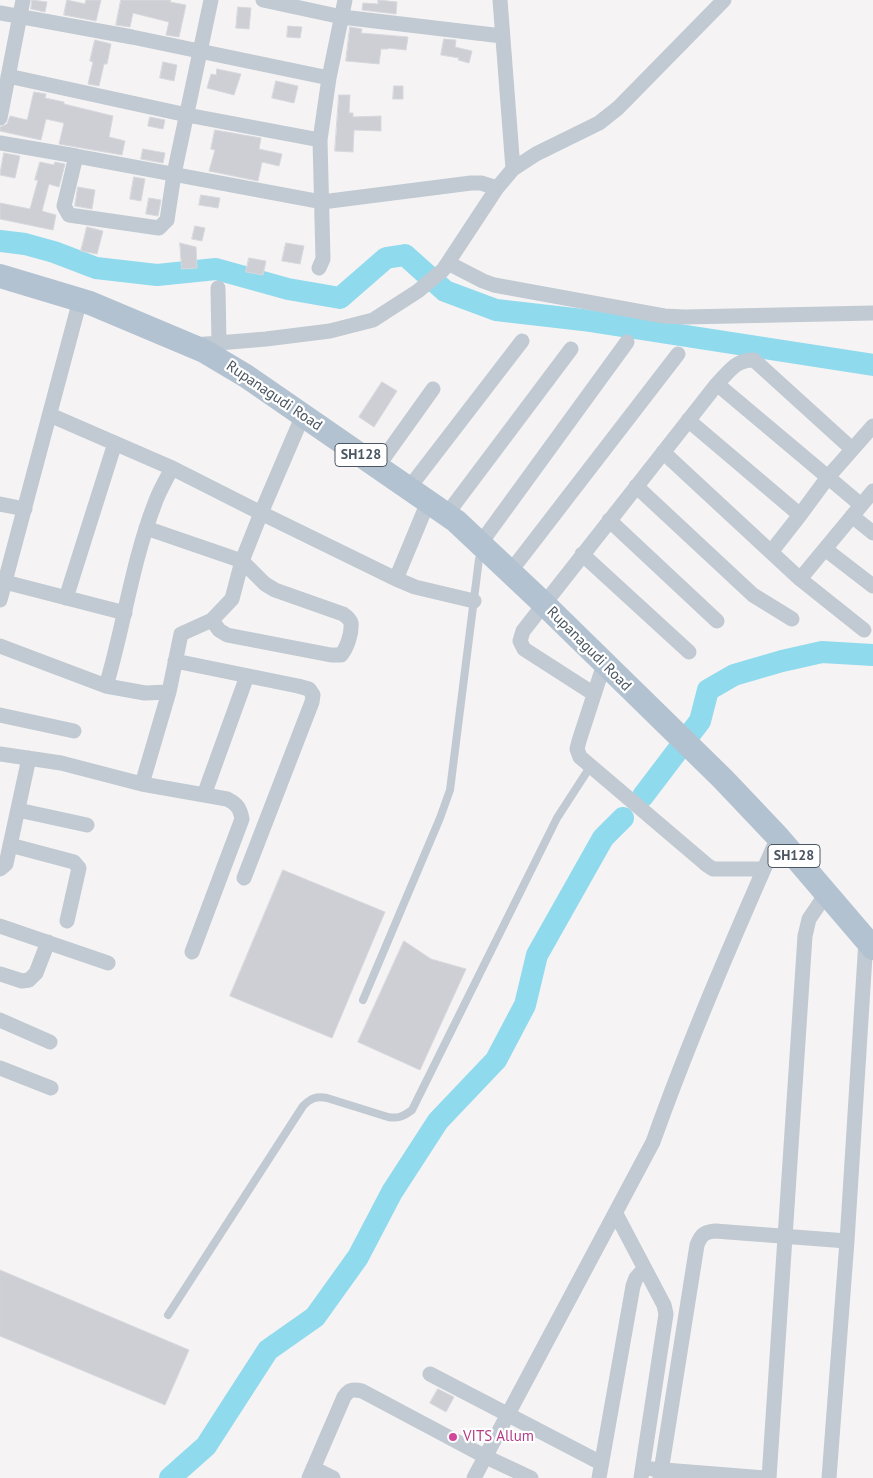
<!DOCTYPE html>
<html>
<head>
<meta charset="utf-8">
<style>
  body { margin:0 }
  canvas { display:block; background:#f5f3f3 }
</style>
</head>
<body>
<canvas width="873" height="1478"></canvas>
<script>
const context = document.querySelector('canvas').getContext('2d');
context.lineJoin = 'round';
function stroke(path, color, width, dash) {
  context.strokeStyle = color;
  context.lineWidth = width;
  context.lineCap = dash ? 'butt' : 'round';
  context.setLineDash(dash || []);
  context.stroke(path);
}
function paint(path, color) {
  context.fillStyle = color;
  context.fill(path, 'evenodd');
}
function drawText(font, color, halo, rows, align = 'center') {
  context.font = font + ' "PT Sans",sans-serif';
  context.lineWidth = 4.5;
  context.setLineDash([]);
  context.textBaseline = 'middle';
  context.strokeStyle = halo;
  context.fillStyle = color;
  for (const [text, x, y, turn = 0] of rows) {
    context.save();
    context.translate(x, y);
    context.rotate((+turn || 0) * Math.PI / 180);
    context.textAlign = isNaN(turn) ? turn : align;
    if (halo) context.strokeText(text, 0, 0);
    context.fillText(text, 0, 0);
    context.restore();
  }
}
stroke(new Path2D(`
  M0,241L25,244L54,252L96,268L157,275L216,269L288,289L340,298L386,258L405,255L445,291L496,310L583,320L873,365
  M643,796L700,721L708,690L734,675L782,661L822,652L873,655
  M170,1478L206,1446L268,1350L315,1317L358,1257L392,1192L438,1121L496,1060L525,1005L537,955L603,838L623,818`), '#90daee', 22);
const building = new Path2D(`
  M32,0L47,2L45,12L31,9Z
  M67,0L85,4L86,0H101L96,21L64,15Z
  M121,0H171L170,2L186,5L179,37L166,35L169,22L133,13L130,27L116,25Z
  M378,0L397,2L396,14L362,10L363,3L378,4Z
  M238,7L251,8L249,29L236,28Z
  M288,26L302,27L300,38L287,37Z
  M350,27L362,29L361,33L408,37L406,50L388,48V49H381L379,64L346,61Z
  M444,39L456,40L455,47L472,51L469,63L458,60L459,58L441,55Z
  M95,40L111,44L107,64H104L99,86L88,84L93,62L90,61Z
  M163,62L177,65L174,81L160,78Z
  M217,69L241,74L234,95L207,88L211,74L216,75Z
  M276,81L298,86L294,103L272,98Z
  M394,86H403V99H393Z
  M34,92L46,94L45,98L64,102V104L113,116L109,137L125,141L122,155L59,144L64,123L46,119L41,140L0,131V127L7,124L10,116L27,120Z
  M339,95H350L349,113H353V117L381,116V131L354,130L353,152L335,151Z
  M150,117L165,120L163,129L148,126Z
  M215,130L261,138L259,149L282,154L279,166L262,162L258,181L209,171L215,150L211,149Z
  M143,149L165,153L163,163L141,159Z
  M4,153L20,156L15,178L0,175Z
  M40,162L54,165L55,162L65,164L59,187L49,184L42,211L56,215L53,230L0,219V203L30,209L38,180H35Z
  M134,177L145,179L141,201L130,199Z
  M78,187L95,190L92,209L75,206Z
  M201,195L220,198L218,208L199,205Z
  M149,198L161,200L158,216L146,214Z
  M195,226L205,228L202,241L192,239Z
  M87,227L103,231L97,254L81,251Z
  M180,243L196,247L197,268L182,269Z
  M286,243L304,246L300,264L282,261Z
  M249,258L266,261L263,275L246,272Z
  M382,382L397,391L374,427L359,417Z
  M283,870L385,912L332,1038L230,996Z
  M404,941L431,959L466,969L420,1070L358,1042Z
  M0,1270L189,1350L165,1405L0,1336Z
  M438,1389L454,1397L446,1412L430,1403Z`);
paint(building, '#cdcfd5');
stroke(building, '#d7d9de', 1);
stroke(new Path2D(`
  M363,1000L440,818L450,790L479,559L483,550
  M168,1315L303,1106C311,1098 316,1096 327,1098L388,1117C398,1119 404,1116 412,1110L557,818L590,767`), '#c1cad2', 8);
stroke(new Path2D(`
  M263,0L342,17L502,36
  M500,0L513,169
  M0,13L132,37L329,78
  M8,76L187,115L320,140
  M0,118L23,0
  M0,143L76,156L64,206L69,215L159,228L167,220L174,174L211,0
  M76,156L322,202L471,183H481L497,188
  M448,263L483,281L494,285L664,316L685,317L873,313
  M319,268L323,259L320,140L329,78L345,0
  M218,288L219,343
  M194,345L266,339L330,331L373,320L418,291L443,270L497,188L513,169L536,154L599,123L618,108L724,0
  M717,384L861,505
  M50,415L172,468L261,513L303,415
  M688,420L800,515
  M663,452L800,579L864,630
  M378,466L433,389
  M636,486L753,595L792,619
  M409,488L522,341
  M428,502L396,579L415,587L474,601
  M0,504L25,509
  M447,514L571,349
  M852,516L873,533
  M609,520L717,621
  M146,528L242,561L265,584L275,590L343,614C346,616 350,619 351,623C352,633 347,648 341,655H331L227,635L219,630L212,620
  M480,544L627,342
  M825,549L873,586
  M771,552L800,515L828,477L873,426
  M582,554L689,652
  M510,572L678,354
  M800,579L873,491
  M5,582L125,613
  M66,598L115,443
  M0,600L80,300
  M0,646L106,686L145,693L169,692
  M175,661L298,686L309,689L313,695L312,702L244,878
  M604,664L579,741L577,749L580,757L707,865L713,869H764
  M106,686C124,626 132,562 155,503C159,491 166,480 172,468
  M594,694L524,649L520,641L523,631L717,384C728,373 736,359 754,360L852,449
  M0,715L74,731
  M0,754L61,763L142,784L227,799C237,804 240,808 242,819L192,952
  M142,784L169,692L181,634L212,620L232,599L242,561L261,513L396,579
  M204,795L247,676
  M18,810L87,825
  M10,845L74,862L79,868L67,921
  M0,869L6,864L29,758
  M0,926L108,963
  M0,974L22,981L29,980L36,973L48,942
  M0,1020L50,1042
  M0,1068L51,1088
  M616,1214L664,1305L666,1314L641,1478
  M430,1374L601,1463
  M313,1468L333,1478
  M652,1469L765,1478
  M309,1478L344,1397C349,1389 354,1389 362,1391L486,1457L531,1478
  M474,1478L653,1142C690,1038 734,937 778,837
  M599,1478L633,1286L636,1278L644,1269
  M660,1478L697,1245C701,1235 704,1232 715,1231L847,1241
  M769,1478L805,936L809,919L826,894
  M829,1478L847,1241L866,940`), '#c1cad2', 15);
stroke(new Path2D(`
  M0,276L90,303L204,351L246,376L456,521L543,603L723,779L778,837L873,948`), '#b3c2d1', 24);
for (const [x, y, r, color] of [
  [453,1437,5,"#d1479c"]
]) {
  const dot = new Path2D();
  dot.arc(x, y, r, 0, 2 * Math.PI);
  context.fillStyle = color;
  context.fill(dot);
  stroke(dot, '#fff', 2);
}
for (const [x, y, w] of [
  [361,455,52],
  [794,856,52]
]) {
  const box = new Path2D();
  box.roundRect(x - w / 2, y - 11.5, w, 23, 4);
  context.fillStyle = '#fff';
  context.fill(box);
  stroke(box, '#4a5661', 1);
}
drawText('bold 14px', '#4a5661', null, [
  ["SH128",361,455],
  ["SH128",794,856]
]);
drawText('15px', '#4a5661', '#fff', [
  ["Rupanagudi Road",274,396,34],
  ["Rupanagudi Road",589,649,45]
]);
drawText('15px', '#b23c85', '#fff', [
  ["VITS Allum",463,1437]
], 'left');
</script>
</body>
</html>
